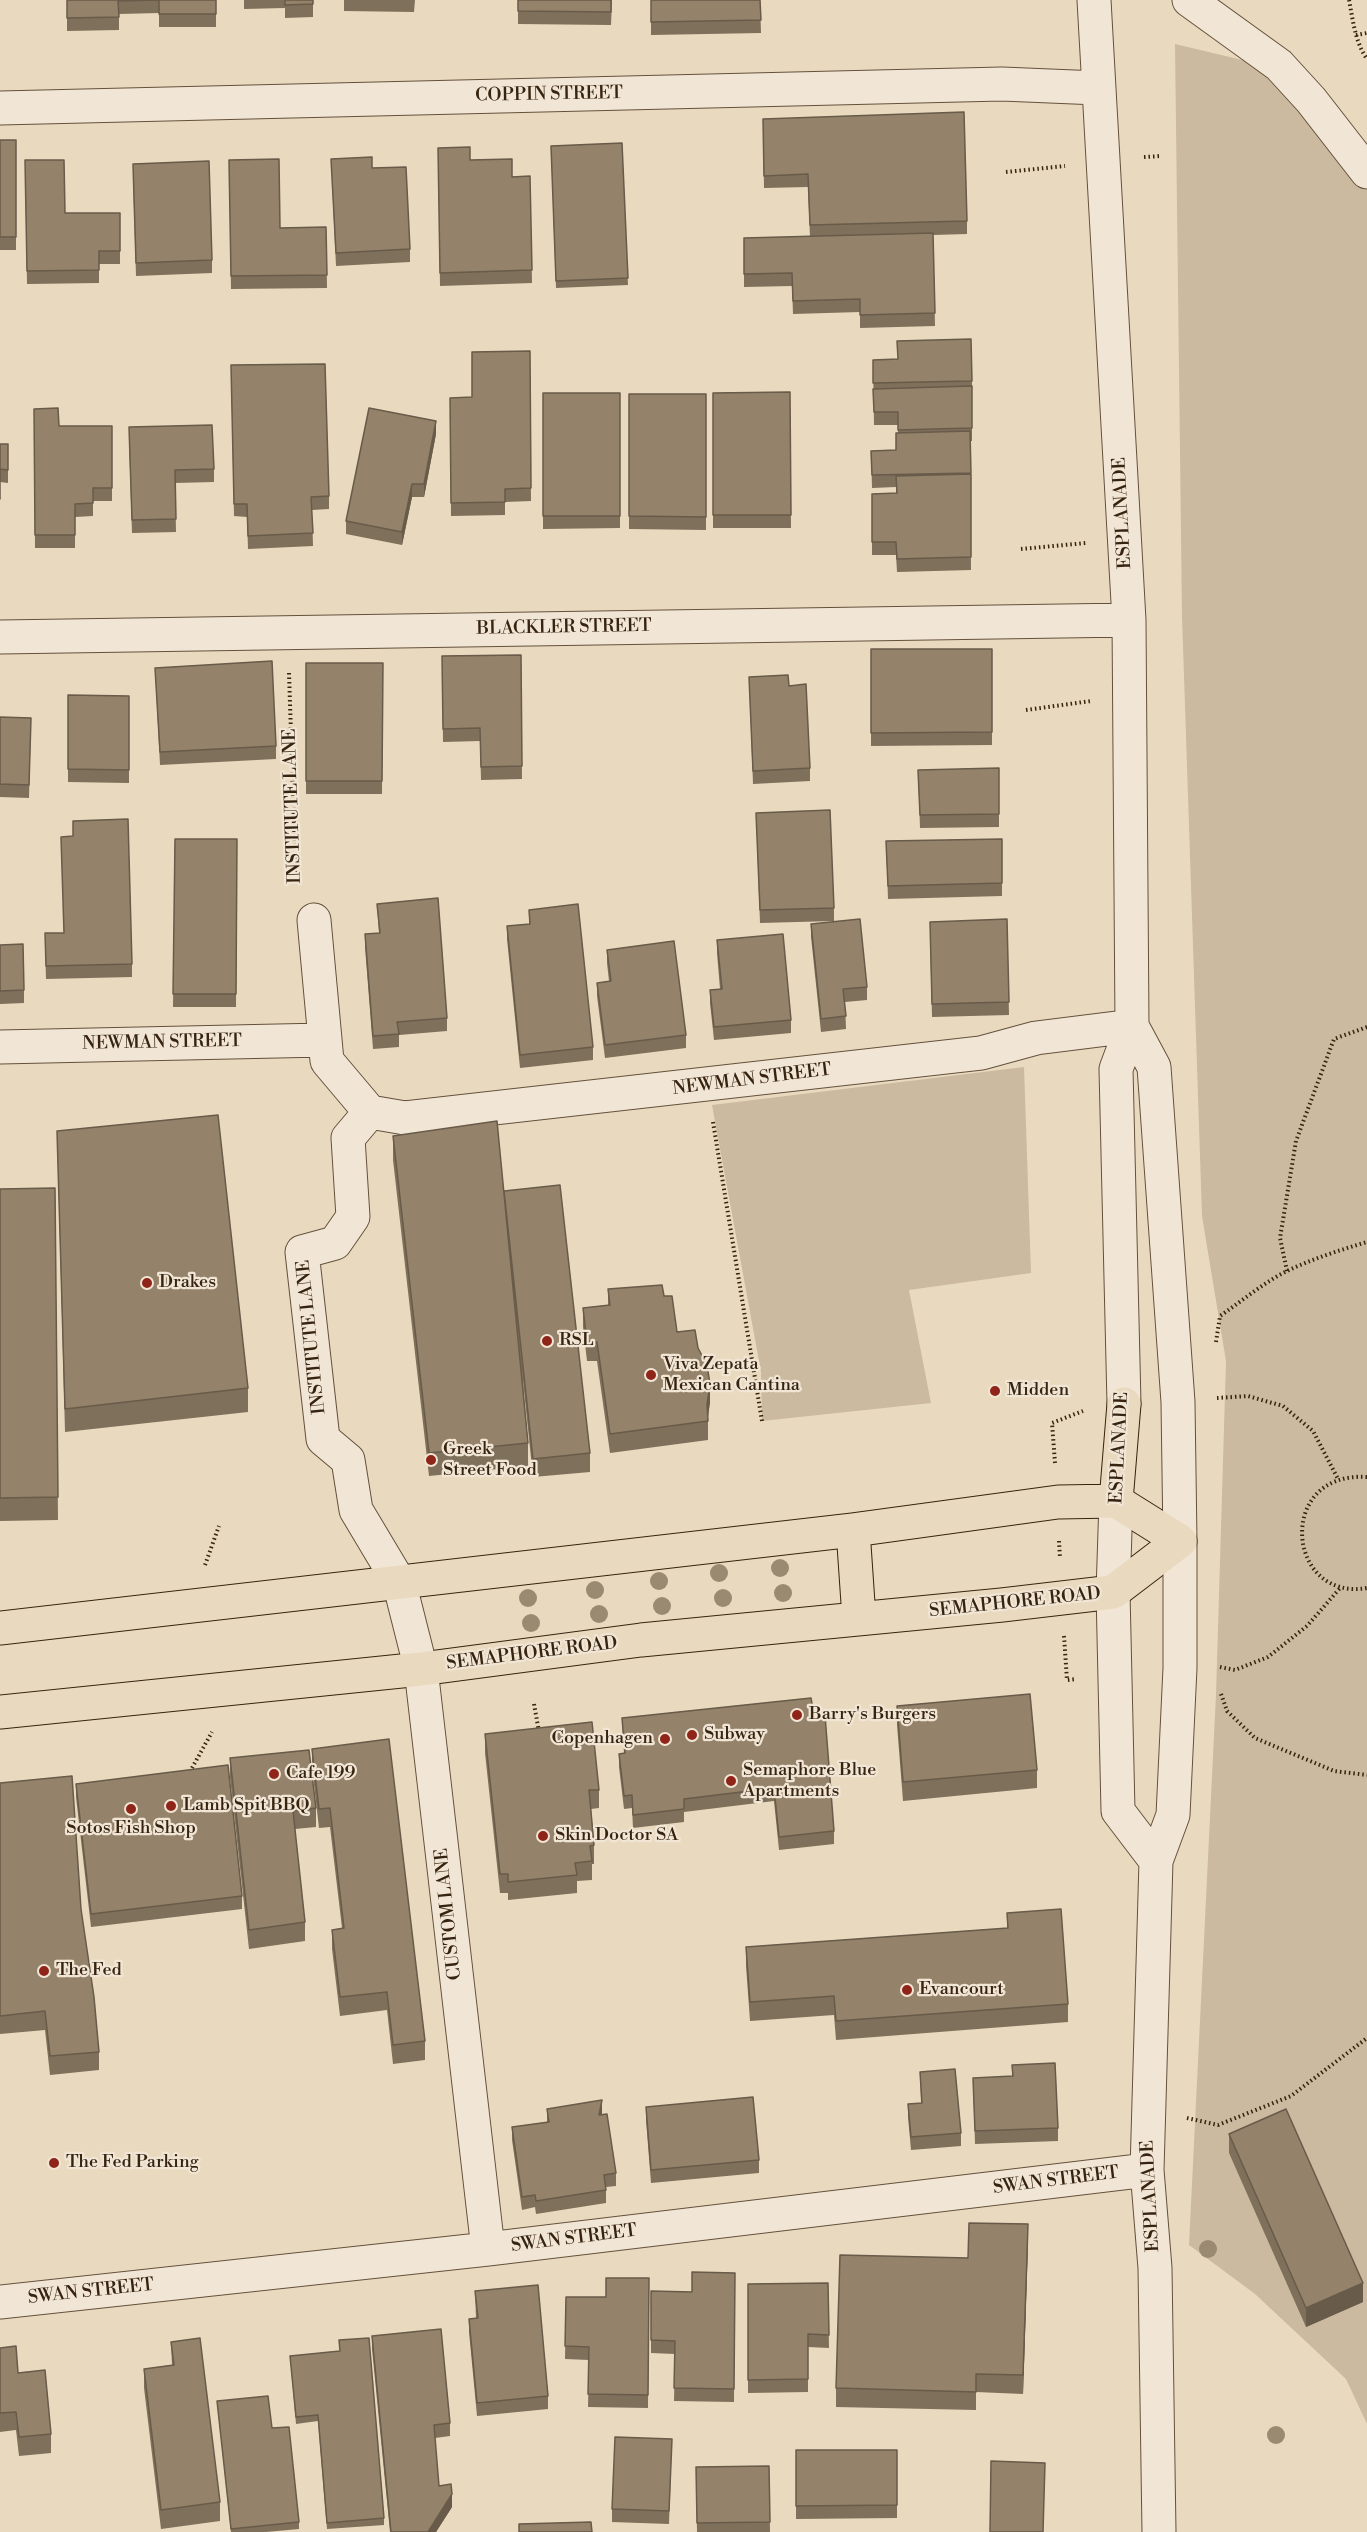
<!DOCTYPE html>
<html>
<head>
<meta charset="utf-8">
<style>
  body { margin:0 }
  canvas { display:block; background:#e9d9be }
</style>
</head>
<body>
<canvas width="1367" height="2532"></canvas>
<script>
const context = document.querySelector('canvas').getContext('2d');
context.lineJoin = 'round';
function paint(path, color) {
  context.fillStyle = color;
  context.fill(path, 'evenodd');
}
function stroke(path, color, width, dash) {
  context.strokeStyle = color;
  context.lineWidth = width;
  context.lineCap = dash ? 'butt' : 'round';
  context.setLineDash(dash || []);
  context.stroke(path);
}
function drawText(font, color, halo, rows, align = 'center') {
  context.font = font + ' "Libre Bodoni",serif';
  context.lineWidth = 4.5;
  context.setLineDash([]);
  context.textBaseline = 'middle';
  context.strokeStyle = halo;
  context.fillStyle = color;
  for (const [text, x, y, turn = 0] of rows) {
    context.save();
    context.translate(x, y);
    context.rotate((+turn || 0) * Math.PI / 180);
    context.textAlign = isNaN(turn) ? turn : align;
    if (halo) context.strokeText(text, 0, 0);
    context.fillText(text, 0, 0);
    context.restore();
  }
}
paint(new Path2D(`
  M1175,44L1259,64L1367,143V2424L1346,2379L1255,2294L1189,2245L1216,1695L1226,1361L1202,1216L1182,616Z
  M1024,1067L1031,1273L909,1290L931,1403L762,1421L761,1372L712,1105Z`), '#cbbaa0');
const minor = new Path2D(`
  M1094,0L1129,620L1132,1026L1116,1069L1124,1404
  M1189,0L1279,65L1311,100L1367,172
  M0,108L1002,84L1098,88
  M0,637L1129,620
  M314,920L327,1061L370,1112L348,1138L353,1217L335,1243L302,1252L323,1439L348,1460L356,1510L399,1582L421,1669L488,2249
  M1132,1026L1154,1067L1178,1402L1180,1541V1668L1173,1815L1156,1861L1147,2170L1155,2268L1159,2532
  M0,1047L324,1040
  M370,1112L405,1118L981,1053L1036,1038L1132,1026
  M1116,1501L1113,1592L1118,1811L1156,1861
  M0,2302L488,2249L1147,2170`);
const major = new Path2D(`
  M1116,1501L1124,1404
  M853,1530L859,1618
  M0,1628L853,1530L1058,1502L1116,1501L1180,1541L1113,1592L1002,1605L641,1640L421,1669L0,1712`);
stroke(minor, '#64513c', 35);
stroke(major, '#372410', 35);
stroke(new Path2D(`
  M1349,0C1353,20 1355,42 1367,59
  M1356,35L1367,33
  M1144,157L1161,156
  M1006,172L1065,166
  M1021,549L1086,543
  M289,673L296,884
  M1026,710L1091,701
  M713,1122L762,1421
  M1287,1271L1280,1238L1296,1141L1334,1039L1367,1027
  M1216,1342L1220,1316C1242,1301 1263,1283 1287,1271C1312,1259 1340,1250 1367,1242
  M1217,1398L1248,1396L1283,1406L1313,1431L1338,1479
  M1055,1463L1052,1423L1083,1411
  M1367,1477C1275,1471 1286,1602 1367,1588
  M1059,1541L1060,1558
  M205,1565L219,1526
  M1064,1636L1067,1680L1076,1679
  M1220,1667L1235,1670L1268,1657L1307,1626L1341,1587
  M1221,1694L1227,1711L1255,1738L1334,1771L1367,1775
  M534,1704L539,1732
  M192,1768L212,1732
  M1187,2118L1218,2125L1291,2096L1367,2038`), '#372410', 4, [1.5, 3]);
stroke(minor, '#f1e6d5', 33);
stroke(major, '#e9d9be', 33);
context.fillStyle = '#9b8a72';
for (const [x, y] of [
  [780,1568],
  [719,1573],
  [659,1581],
  [595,1590],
  [783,1593],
  [528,1598],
  [723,1598],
  [662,1606],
  [599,1614],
  [531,1623],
  [1208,2249],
  [1276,2435]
]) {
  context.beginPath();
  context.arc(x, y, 9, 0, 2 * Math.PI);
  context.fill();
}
paint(new Path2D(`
  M67,0H216V27H159V13L119,14V30L67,31Z
  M244,0H313V17L285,18V8L244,9Z
  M344,0H415L414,12L344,11Z
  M518,0H612L611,25L518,24Z
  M651,0H760L761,33L651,35Z
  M763,119L967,221V234L933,235L935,326L860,328V312L793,314L792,286L744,287V238L810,237L808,187L764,188Z
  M0,140H16V250H0Z
  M622,143L628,285L556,288L551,146Z
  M438,148L512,177L530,176L532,283L440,286Z
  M331,159L372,168L410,249V262L336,266Z
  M25,160L65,213H120V264H99V283L27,284Z
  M229,160L280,228L326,227L327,288L231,289Z
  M133,177L212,260V273L136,276Z
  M530,351L531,501L505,502V515L451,516L450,398L472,397Z
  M873,360L972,381V441H970L971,570L897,572L896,555H872V542L896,493V487L872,488L871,451L896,450L898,433V425H874Z
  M231,365L329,496V509L312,510L313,546L248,549L247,517L234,516Z
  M790,392L791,528H713V393Z
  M543,393H620V528L543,529Z
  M629,394H706V530L629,529Z
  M34,409L59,426H112V501H93V516L75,517V548H35Z
  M436,434L424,497H412L402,545L346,534V521Z
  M129,440L214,469V482L175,483L176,532L132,533Z
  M0,444H8V483L0,482V512Z
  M871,649H992V745L871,746Z
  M521,655L522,779L481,780L480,741L443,742L442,656Z
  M306,663H383L382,794H306Z
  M155,668L276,746V759L160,765Z
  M749,677L789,686L810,768V781L753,784Z
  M68,695L129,696V783L68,782Z
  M0,717L31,718L29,798L0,797Z
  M999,768V827L920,828L918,770Z
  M756,813L834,908V921L760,923Z
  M175,839H237L236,1007H173Z
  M1002,839V896L888,899L886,841Z
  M377,904L447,1018V1031L399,1035V1047L373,1049L365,947V934L379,933Z
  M529,910L593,1047V1060L520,1068L507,939V926L529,924Z
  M1007,919L1009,1015L932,1017L930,935Z
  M811,924L867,987V1000L845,1002L846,1029L821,1032L811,937Z
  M717,940L791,1020V1033L714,1040L710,1003V990L720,989L717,953Z
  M0,945L24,990V1003L0,1004Z
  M45,946L132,964V977L46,979Z
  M607,950L686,1035V1048L605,1058L597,996V983L609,981L607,963Z
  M57,1131L248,1388V1412L65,1432Z
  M393,1136L504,1192L590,1453V1472L533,1477L522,1372L528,1443V1466L429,1476L393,1160Z
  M55,1188L58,1520L0,1521V1189Z
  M608,1289L664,1296L677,1332L698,1348L710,1402L708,1417V1440L610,1453L597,1361H587L583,1327V1308L608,1305Z
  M811,1698L834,1831V1844L779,1850L774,1801L684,1812V1822L633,1828L632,1808L624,1809L619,1767V1754L624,1753L622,1718Z
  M897,1706L1037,1770V1788L903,1801L897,1725Z
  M485,1734L599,1790V1808L591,1809L594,1845V1864H592V1880L577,1881V1893L508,1900V1893H500L485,1753Z
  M312,1749L425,2041V2060L393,2064L387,2010L340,2016L332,1949V1930L342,1928L330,1827L319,1828L312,1767Z
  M230,1758L316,1808V1827L295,1829L305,1922V1941L249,1949L230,1777Z
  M0,1783L81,1909L99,2052V2070L50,2075L45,2030L0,2034Z
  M76,1784L242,1896V1909L91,1927L76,1797Z
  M1007,1913L1068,2004V2022L836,2040L834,2015L750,2021L746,1966V1947L1007,1928Z
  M1012,2065L1058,2128V2141L975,2144L973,2078L1012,2076Z
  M920,2072L961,2133V2146L911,2150L908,2117V2104L921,2103Z
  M646,2107L759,2160V2173L651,2183L646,2120Z
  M547,2109L602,2113L601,2115L616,2173V2186L606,2187V2203L536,2214L535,2207L522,2210L512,2140V2127L547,2122Z
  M1229,2134L1363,2302L1306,2327L1229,2153Z
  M1028,2242L1023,2394L976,2392V2410L836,2407V2388L968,2258Z
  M735,2273L734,2402L674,2401L675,2354L651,2353V2291L692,2292Z
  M649,2278L648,2408L588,2407L589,2360L565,2359L566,2297H606Z
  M828,2283L829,2348L808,2347V2392L748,2393V2284Z
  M475,2291L548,2396V2409L477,2416L469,2332V2319L476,2318Z
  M372,2336L450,2423V2436L435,2438L439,2486L452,2507L436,2532H390L372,2349Z
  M339,2340L384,2518V2525L327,2529L318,2421L296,2424L290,2356L340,2351Z
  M171,2342L220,2502V2521L161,2529L144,2388V2369L172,2365Z
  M0,2348L18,2373L51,2434V2453L19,2456L16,2430L0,2432Z
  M217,2401L272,2428L299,2522V2529L266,2532H231Z
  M672,2439L669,2524L612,2522V2509Z
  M796,2450H897V2518L796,2519Z
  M769,2466L770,2532H697L696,2467Z`), '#7f705b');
paint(new Path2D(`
  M436,421V434L424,497V484Z
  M412,484V497L402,545V532Z
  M710,1384V1402L707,1423V1404Z
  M602,2100V2113L599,2128V2115Z
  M1028,2224V2242L1023,2394V2375Z
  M1363,2283V2302L1306,2327V2308Z
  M452,2494V2507L436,2532H428Z`), '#685b4a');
const building = new Path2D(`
  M67,0H216V14H159V0L118,1L119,17L67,18Z
  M285,0H313V4L285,5Z
  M518,0H611V12L518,11Z
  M651,0H760L761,20L651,22Z
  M964,112L967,221L810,225L808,174L764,176L763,119Z
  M0,140H16V237H0Z
  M622,143L628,278L556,281L551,146Z
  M470,147V160L512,159V177L530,176L532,270L440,273L438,148Z
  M372,157V168L406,167L410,249L336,253L331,159Z
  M279,159L280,228L326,227L327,275L231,276L229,160Z
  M25,160H64L65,213H120V251H99V270L27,271Z
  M209,161L212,260L136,263L133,164Z
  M933,233L935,313L860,315V299L793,301L792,273L744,274V238Z
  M971,339L972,381L873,383V360L898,359L897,341Z
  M530,351L531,488L505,489V502L451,503L450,398L472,397V352Z
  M325,364L329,496L311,497L313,533L248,536L247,504H234L231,365Z
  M972,386V428L898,430V412H874L873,389Z
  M790,392L791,515H713V393Z
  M543,393H620V516H543Z
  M629,394H706V517L629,516Z
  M58,408L59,426H112V488H93V503L75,504V535H35L34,409Z
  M369,408L436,421L424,484H412L402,532L346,521Z
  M212,425L214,469L175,470L176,519L132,520L129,427Z
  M970,431L971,473L872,475L871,451L896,450V433Z
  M0,444H8V470L0,469V499Z
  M971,474V557L897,559L896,542H872V494L897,493L896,476Z
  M871,649H992V732L871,733Z
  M521,655L522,766L481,767L480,728L443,729L442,656Z
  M272,661L276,746L160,752L155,668Z
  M306,663H383L382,781H306Z
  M788,675L789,686L806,684L810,768L753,771L749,677Z
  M68,695L129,696V770L68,769Z
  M0,717L31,718L29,785L0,784Z
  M999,768V814L920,815L918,770Z
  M830,810L834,908L760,910L756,813Z
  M128,819L132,964L46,966L45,933H64L61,837L73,836V821Z
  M175,839H237L236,994H173Z
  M1002,839V883L888,886L886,841Z
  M438,898L447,1018L397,1022L399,1034L373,1036L365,934L380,933L377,904Z
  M578,904L593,1047L520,1055L507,926L530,924L529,910Z
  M860,919L867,987L843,989L846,1016L821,1019L811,924Z
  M1007,919L1009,1002L932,1004L930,922Z
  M783,934L791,1020L714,1027L710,990L722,989L717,940Z
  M674,941L686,1035L605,1045L597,983L611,981L607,950Z
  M23,944L24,990L0,991V945Z
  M218,1115L248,1388L65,1409L57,1131Z
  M497,1121L528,1443L429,1453L393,1136Z
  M560,1185L590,1453L533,1459L504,1191Z
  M55,1188L58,1497L0,1498V1189Z
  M662,1285L664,1296H672L677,1332L695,1330L698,1348L707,1365L710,1384L707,1404L708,1421L610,1434L597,1342H587L583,1308L610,1305L608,1289Z
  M1030,1694L1037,1770L903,1782L897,1706Z
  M811,1698L814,1715H825L834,1831L779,1837L774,1788L684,1799V1809L633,1815L632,1795L624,1796L619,1754L625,1753L622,1718Z
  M592,1722L599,1790H589L594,1845L590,1846L592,1861L575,1863L577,1875L508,1882V1874H500L485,1734Z
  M389,1739L425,2041L393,2045L387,1992L340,1997L332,1930L344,1928L330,1808L319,1809L312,1749Z
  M309,1750L316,1808L293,1811L305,1922L249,1930L230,1758Z
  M228,1765L242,1896L91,1914L76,1784Z
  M72,1776L81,1909L94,1997L99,2052L50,2056L45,2011L0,2016V1783Z
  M1061,1909L1068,2004L836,2021L834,1996L750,2002L746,1947L1008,1928L1007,1913Z
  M1055,2063L1058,2128L975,2131L973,2078L1013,2076L1012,2065Z
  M955,2069L961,2133L911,2137L908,2104L922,2103L920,2072Z
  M753,2097L759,2160L651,2170L646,2107Z
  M602,2100L599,2115L607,2114L616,2173L604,2175L606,2190L536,2201L535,2195L522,2197L512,2127L549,2122L547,2109Z
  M1286,2109L1363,2283L1306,2308L1229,2134Z
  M969,2223L1028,2224L1023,2375L976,2374V2392L836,2388L840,2255L968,2258Z
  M692,2272L735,2273L734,2389L674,2388L675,2341L651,2340V2291L692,2292Z
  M606,2278H649L648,2395L588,2394L589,2347L565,2346L566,2297H606Z
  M828,2283L829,2335L808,2334V2379L748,2380V2284Z
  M538,2285L548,2396L477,2403L469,2319L478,2318L475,2291Z
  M441,2329L450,2423L434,2425L439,2486L451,2484L452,2494L428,2532H391L372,2336Z
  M200,2338L220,2502L161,2510L144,2369L174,2365L171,2342Z
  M369,2338L384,2518L327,2523L318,2415L296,2417L290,2356L340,2351L339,2340Z
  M16,2346L18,2373L45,2370L51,2434L19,2437L16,2412L0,2413V2348Z
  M268,2396L272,2428L289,2427L299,2522L231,2529L217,2401Z
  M615,2437L672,2439L669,2511L612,2509Z
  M796,2450H897V2505L796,2506Z
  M991,2461L1045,2463L1043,2532H990Z
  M769,2466L770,2522L697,2523L696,2467Z
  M591,2522L592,2532H519V2524Z`);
paint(building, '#94826a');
stroke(building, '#685b4a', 1.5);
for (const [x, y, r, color] of [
  [147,1283,6,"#8f2418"],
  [547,1341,6,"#8f2418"],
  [651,1375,6,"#8f2418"],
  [995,1391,6,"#8f2418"],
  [431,1460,6,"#8f2418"],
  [797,1715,6,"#8f2418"],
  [692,1735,6,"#8f2418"],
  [665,1739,6,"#8f2418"],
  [274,1774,6,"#8f2418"],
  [731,1781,6,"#8f2418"],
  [171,1806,6,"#8f2418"],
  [131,1809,6,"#8f2418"],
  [543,1836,6,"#8f2418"],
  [44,1971,6,"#8f2418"],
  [907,1990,6,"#8f2418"],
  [54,2163,6,"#8f2418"]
]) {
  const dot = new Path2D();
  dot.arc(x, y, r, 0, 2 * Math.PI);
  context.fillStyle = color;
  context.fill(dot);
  stroke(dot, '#f1e6d5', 2);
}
drawText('18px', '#372410', '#f1e6d5', [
  ["COPPIN STREET",549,95,-1],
  ["ESPLANADE",1123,513,-93],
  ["BLACKLER STREET",564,628,-1],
  ["INSTITUTE LANE",293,806,-92],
  ["NEWMAN STREET",162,1043,-1],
  ["NEWMAN STREET",752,1080,-7],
  ["INSTITUTE LANE",312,1337,-96],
  ["ESPLANADE",1120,1448,-87],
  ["SEMAPHORE ROAD",1015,1603,-6],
  ["SEMAPHORE ROAD",532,1654,-7],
  ["CUSTOM LANE",449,1914,-96],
  ["SWAN STREET",1056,2181,-7],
  ["ESPLANADE",1151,2196,-93],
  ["SWAN STREET",574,2239,-7],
  ["SWAN STREET",91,2292,-6]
]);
drawText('18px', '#372410', '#f1e6d5', [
  ["Drakes",159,1283],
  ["RSL",559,1341],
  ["Viva Zepata",663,1365],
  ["Mexican Cantina",663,1386],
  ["Midden",1007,1391],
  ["Greek",443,1450],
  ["Street Food",443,1471],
  ["Barry's Burgers",809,1715],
  ["Subway",704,1735],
  ["Copenhagen",653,1739,"right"],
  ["Semaphore Blue",743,1771],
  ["Apartments",743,1792],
  ["Cafe 199",286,1774],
  ["Lamb Spit BBQ",183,1806],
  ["Sotos Fish Shop",131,1829,"center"],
  ["Skin Doctor SA",555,1836],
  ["The Fed",56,1971],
  ["Evancourt",919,1990],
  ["The Fed Parking",66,2163]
], 'left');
</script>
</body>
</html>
